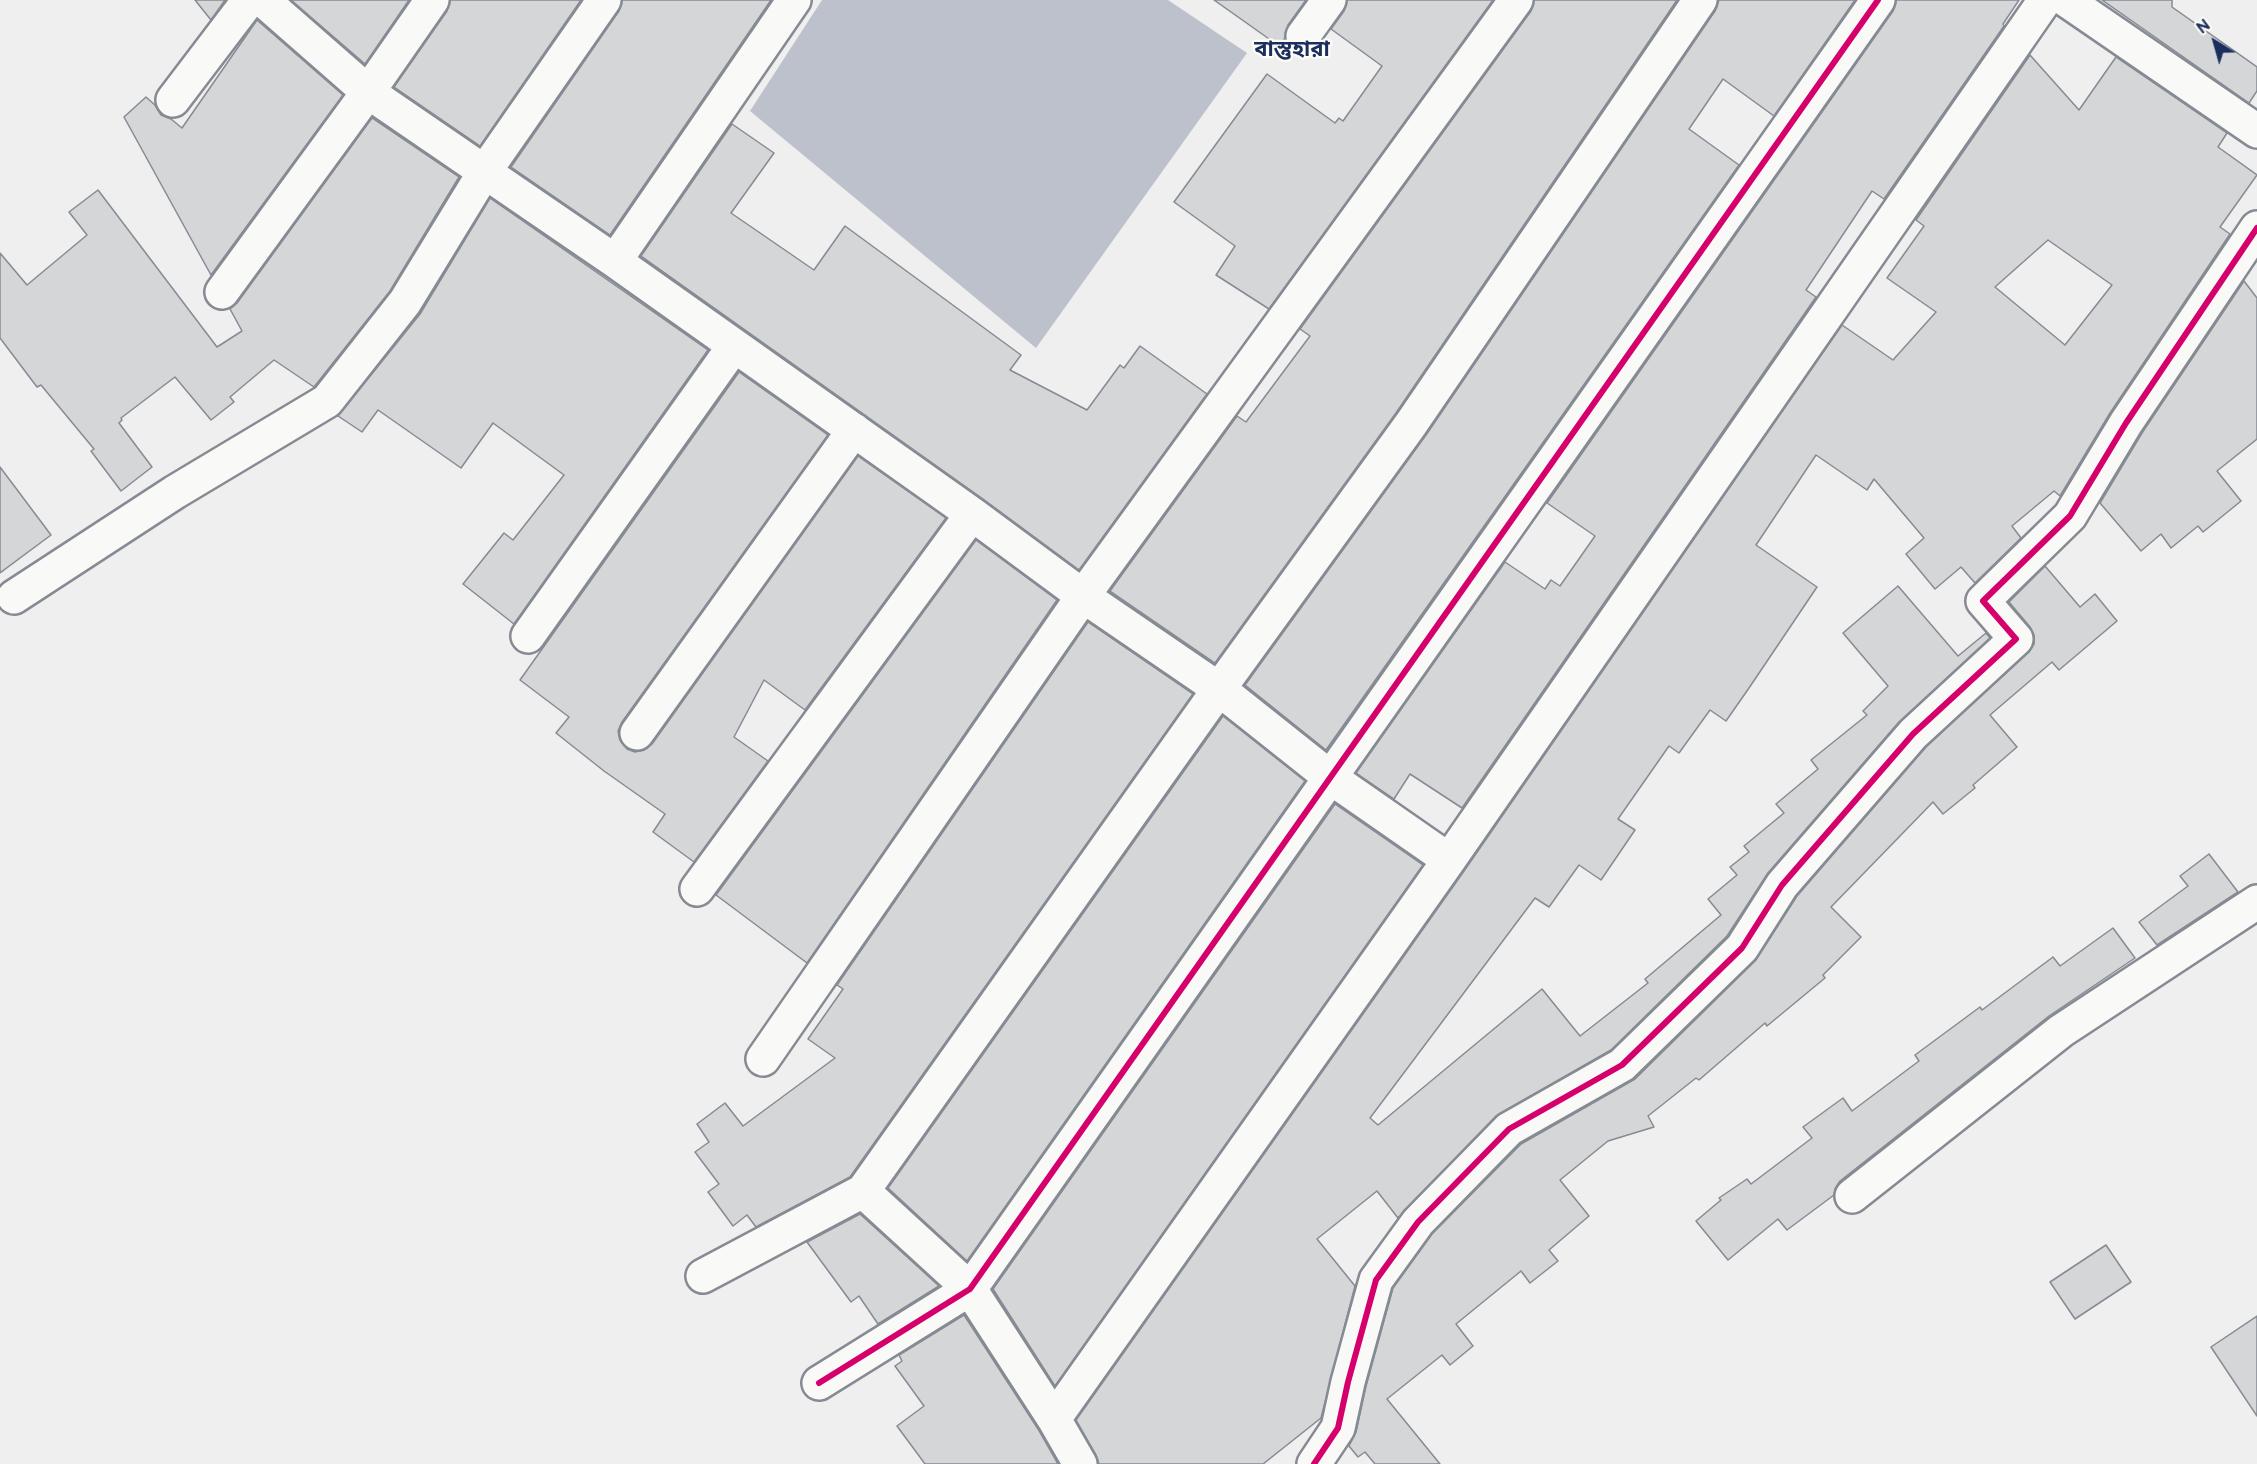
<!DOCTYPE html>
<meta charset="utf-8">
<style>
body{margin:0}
#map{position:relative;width:2257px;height:1464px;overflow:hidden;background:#efefef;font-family:"Balsamiq Sans",sans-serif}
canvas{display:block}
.north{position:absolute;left:2185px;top:12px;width:60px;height:60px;-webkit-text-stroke:4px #fdfcf7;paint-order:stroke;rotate:323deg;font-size:16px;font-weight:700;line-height:24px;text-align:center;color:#1b2f5e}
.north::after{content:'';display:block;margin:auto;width:21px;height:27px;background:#1b2f5e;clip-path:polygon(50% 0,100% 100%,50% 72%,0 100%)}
</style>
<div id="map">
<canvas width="2257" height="1464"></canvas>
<div class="north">N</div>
</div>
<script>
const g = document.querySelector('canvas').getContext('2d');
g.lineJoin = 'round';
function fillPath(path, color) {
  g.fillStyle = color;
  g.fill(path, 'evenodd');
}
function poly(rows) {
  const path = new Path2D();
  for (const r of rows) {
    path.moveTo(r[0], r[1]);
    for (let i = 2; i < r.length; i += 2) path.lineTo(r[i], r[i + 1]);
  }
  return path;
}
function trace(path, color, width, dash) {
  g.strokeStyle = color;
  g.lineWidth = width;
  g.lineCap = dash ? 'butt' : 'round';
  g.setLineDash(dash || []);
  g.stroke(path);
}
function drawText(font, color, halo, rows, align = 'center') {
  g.font = font + ' "Balsamiq Sans","Noto Sans Bengali",sans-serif';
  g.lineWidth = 4.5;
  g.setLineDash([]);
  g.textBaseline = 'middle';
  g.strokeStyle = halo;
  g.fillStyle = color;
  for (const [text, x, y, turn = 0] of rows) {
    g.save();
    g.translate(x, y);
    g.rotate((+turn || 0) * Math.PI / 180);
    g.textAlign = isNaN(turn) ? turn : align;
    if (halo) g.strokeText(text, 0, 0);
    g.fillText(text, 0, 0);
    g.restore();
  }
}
const water = poly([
 [822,0,1168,0,1247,53,1036,348,750,111]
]);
const building = poly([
 [195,0,225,0,211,20,195,0],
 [291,0,409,0,365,64,291,0],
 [450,0,581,0,480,146,394,87,447,11,450,0],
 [622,0,771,0,610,235,511,167,619,11,622,0],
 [1214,0,1306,0,1288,25,1285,38,1279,46,1214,0],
 [1347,0,1493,0,1269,309,1216,275,1235,246,1174,202,1267,74,1335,123,1339,118,1343,121,1382,66,1331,29,1344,11,1347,0],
 [1534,0,1677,0,1396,413,1215,663,1110,591,1237,416,1246,422,1310,336,1300,329,1531,11,1534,0],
 [1719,0,1855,0,1774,116,1723,79,1689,129,1739,165,1326,750,1245,685,1426,435,1715,11,1719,0],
 [1896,0,2019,0,2003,24,2004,26,1884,199,1872,191,1806,290,1816,297,1462,808,1410,774,1394,799,1356,773,1505,562,1545,589,1551,580,1560,586,1595,536,1547,503,1893,11,1896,0],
 [2102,0,2172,0,2172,7,2257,67,2257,91,2249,103,2102,0],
 [257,20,343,95,211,275,124,117,146,97,155,105,161,115,171,119,182,128,257,20],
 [2030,55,2079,110,2116,57,2227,133,2218,147,2257,175,2220,227,2230,234,2110,413,2060,496,2054,491,2012,526,2021,538,1975,583,1961,567,1935,589,1906,554,1924,538,1874,479,1867,490,1816,455,1756,545,1817,587,1749,688,1726,721,1710,710,1679,753,1669,746,1618,819,1635,830,1601,880,1579,865,1549,907,1535,898,1370,1118,1378,1125,1542,989,1580,1036,1648,983,1645,979,1721,915,1708,899,1737,875,1730,867,1749,852,1744,846,1784,813,1776,804,1818,769,1811,760,1867,715,1863,711,1888,686,1843,633,1898,586,1958,656,1986,633,1990,638,1899,722,1768,873,1727,936,1611,1050,1496,1116,1398,1218,1377,1191,1317,1239,1355,1286,1321,1418,1263,1464,1099,1464,1096,1455,1076,1420,1464,871,1842,325,1893,360,1936,312,1887,278,1924,226,1916,220,2030,55],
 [2048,240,2112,285,2065,345,1995,287,2048,240],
 [372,118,459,177,390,291,314,387,274,360,230,397,234,402,211,420,175,377,121,418,122,420,119,423,152,467,121,491,91,451,94,449,41,385,37,387,0,338,0,253,27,285,87,235,69,212,98,190,217,347,242,331,230,309,237,303,372,118],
 [732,124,774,153,731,213,814,270,845,226,1021,355,1010,370,1087,410,1120,365,1124,368,1140,346,1207,394,1079,570,983,499,641,256,732,124],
 [490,198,708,350,514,624,463,584,504,533,513,540,564,475,493,423,461,468,378,410,362,432,338,416,420,314,490,198],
 [2244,281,2257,298,2257,439,2217,471,2241,501,2203,532,2198,526,2171,548,2161,534,2141,551,2100,503,2142,433,2244,281],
 [739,372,828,435,622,722,618,731,620,740,627,749,635,752,644,750,652,744,858,456,946,518,805,710,764,680,734,737,768,761,694,862,653,832,665,814,604,771,556,733,569,717,520,680,739,372],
 [0,467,51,535,0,573,0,467],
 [976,540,1057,600,807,963,716,895,976,540],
 [2045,566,2080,607,2095,594,2117,621,2059,670,2052,662,1990,715,2017,747,1973,785,1975,788,1943,814,1933,802,1831,907,1861,937,1823,975,1825,978,1767,1026,1765,1023,1699,1080,1696,1078,1648,1116,1654,1127,1608,1141,1560,1180,1589,1216,1549,1250,1558,1261,1530,1283,1521,1271,1456,1324,1473,1346,1450,1365,1442,1355,1387,1399,1440,1464,1375,1464,1365,1452,1358,1457,1349,1446,1356,1432,1366,1386,1393,1288,1432,1234,1521,1144,1635,1079,1755,961,1797,896,1926,747,2029,652,2034,644,2034,635,2030,627,2009,602,2045,566],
 [1088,622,1193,694,850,1177,756,1227,747,1215,733,1226,708,1192,719,1184,695,1152,709,1142,697,1124,725,1103,743,1126,835,1058,808,1039,843,989,837,985,1088,622],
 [1223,716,1305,781,967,1261,888,1188,1223,716],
 [1335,804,1423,865,1055,1386,993,1289,1335,804],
 [2209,854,2238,892,2157,945,2139,922,2188,886,2180,876,2209,854],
 [2113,928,2135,958,2049,1016,1840,1181,1835,1189,1834,1195,1787,1230,1778,1219,1728,1260,1696,1221,1721,1200,1719,1198,1747,1179,1751,1184,1812,1138,1803,1127,1843,1098,1852,1111,1919,1061,1915,1055,1980,1007,1982,1010,2053,957,2060,966,2113,928],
 [860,1214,939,1286,878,1324,859,1296,851,1302,807,1242,860,1214],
 [2106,1245,2131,1282,2075,1319,2050,1282,2106,1245],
 [964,1315,1038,1429,1058,1464,925,1464,897,1426,924,1406,895,1366,902,1361,899,1355,964,1315],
 [2257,1316,2257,1416,2211,1347,2257,1316]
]);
const street = poly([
 [263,0,368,92,615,261,972,514,1083,596,1219,689,1331,778,1449,860],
 [2066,0,2257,131],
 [1303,36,1329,0],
 [173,100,249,0],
 [615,261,794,0],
 [222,292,368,92,432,0],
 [14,597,175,492,327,401,405,302,485,171,604,0],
 [528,636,734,346],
 [637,733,854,430],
 [697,889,972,514],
 [763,1059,1083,596,1516,0],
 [863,1191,970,1289,1054,1419,1080,1464],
 [1852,1196,2061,1031,2257,902],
 [703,1276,863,1191,1219,689,1411,424,1700,0],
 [819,1383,970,1289,1878,0],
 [1054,1419,1449,860,2045,0],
 [1314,1464,1338,1428,1348,1382,1376,1280,1418,1222,1509,1129,1622,1065,1742,948,1782,885,1913,734,2016,639,1983,601,2070,516,2126,423,2257,228]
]);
const cycleway = poly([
 [819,1383,970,1289,1878,0],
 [1314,1464,1338,1428,1348,1382,1376,1280,1418,1222,1509,1129,1622,1065,1742,948,1782,885,1913,734,2016,639,1983,601,2070,516,2126,423,2257,228]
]);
const districtNames = [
 ["বাস্তুহারা",1292,50]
];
fillPath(water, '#bdc1cc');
fillPath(building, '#d5d6d8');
trace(building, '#868a93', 1.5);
trace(street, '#868a93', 38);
trace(street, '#f9f9f8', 33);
trace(cycleway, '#d6006c', 6);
drawText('bold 22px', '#1b2f5e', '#fdfcf7', districtNames);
</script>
